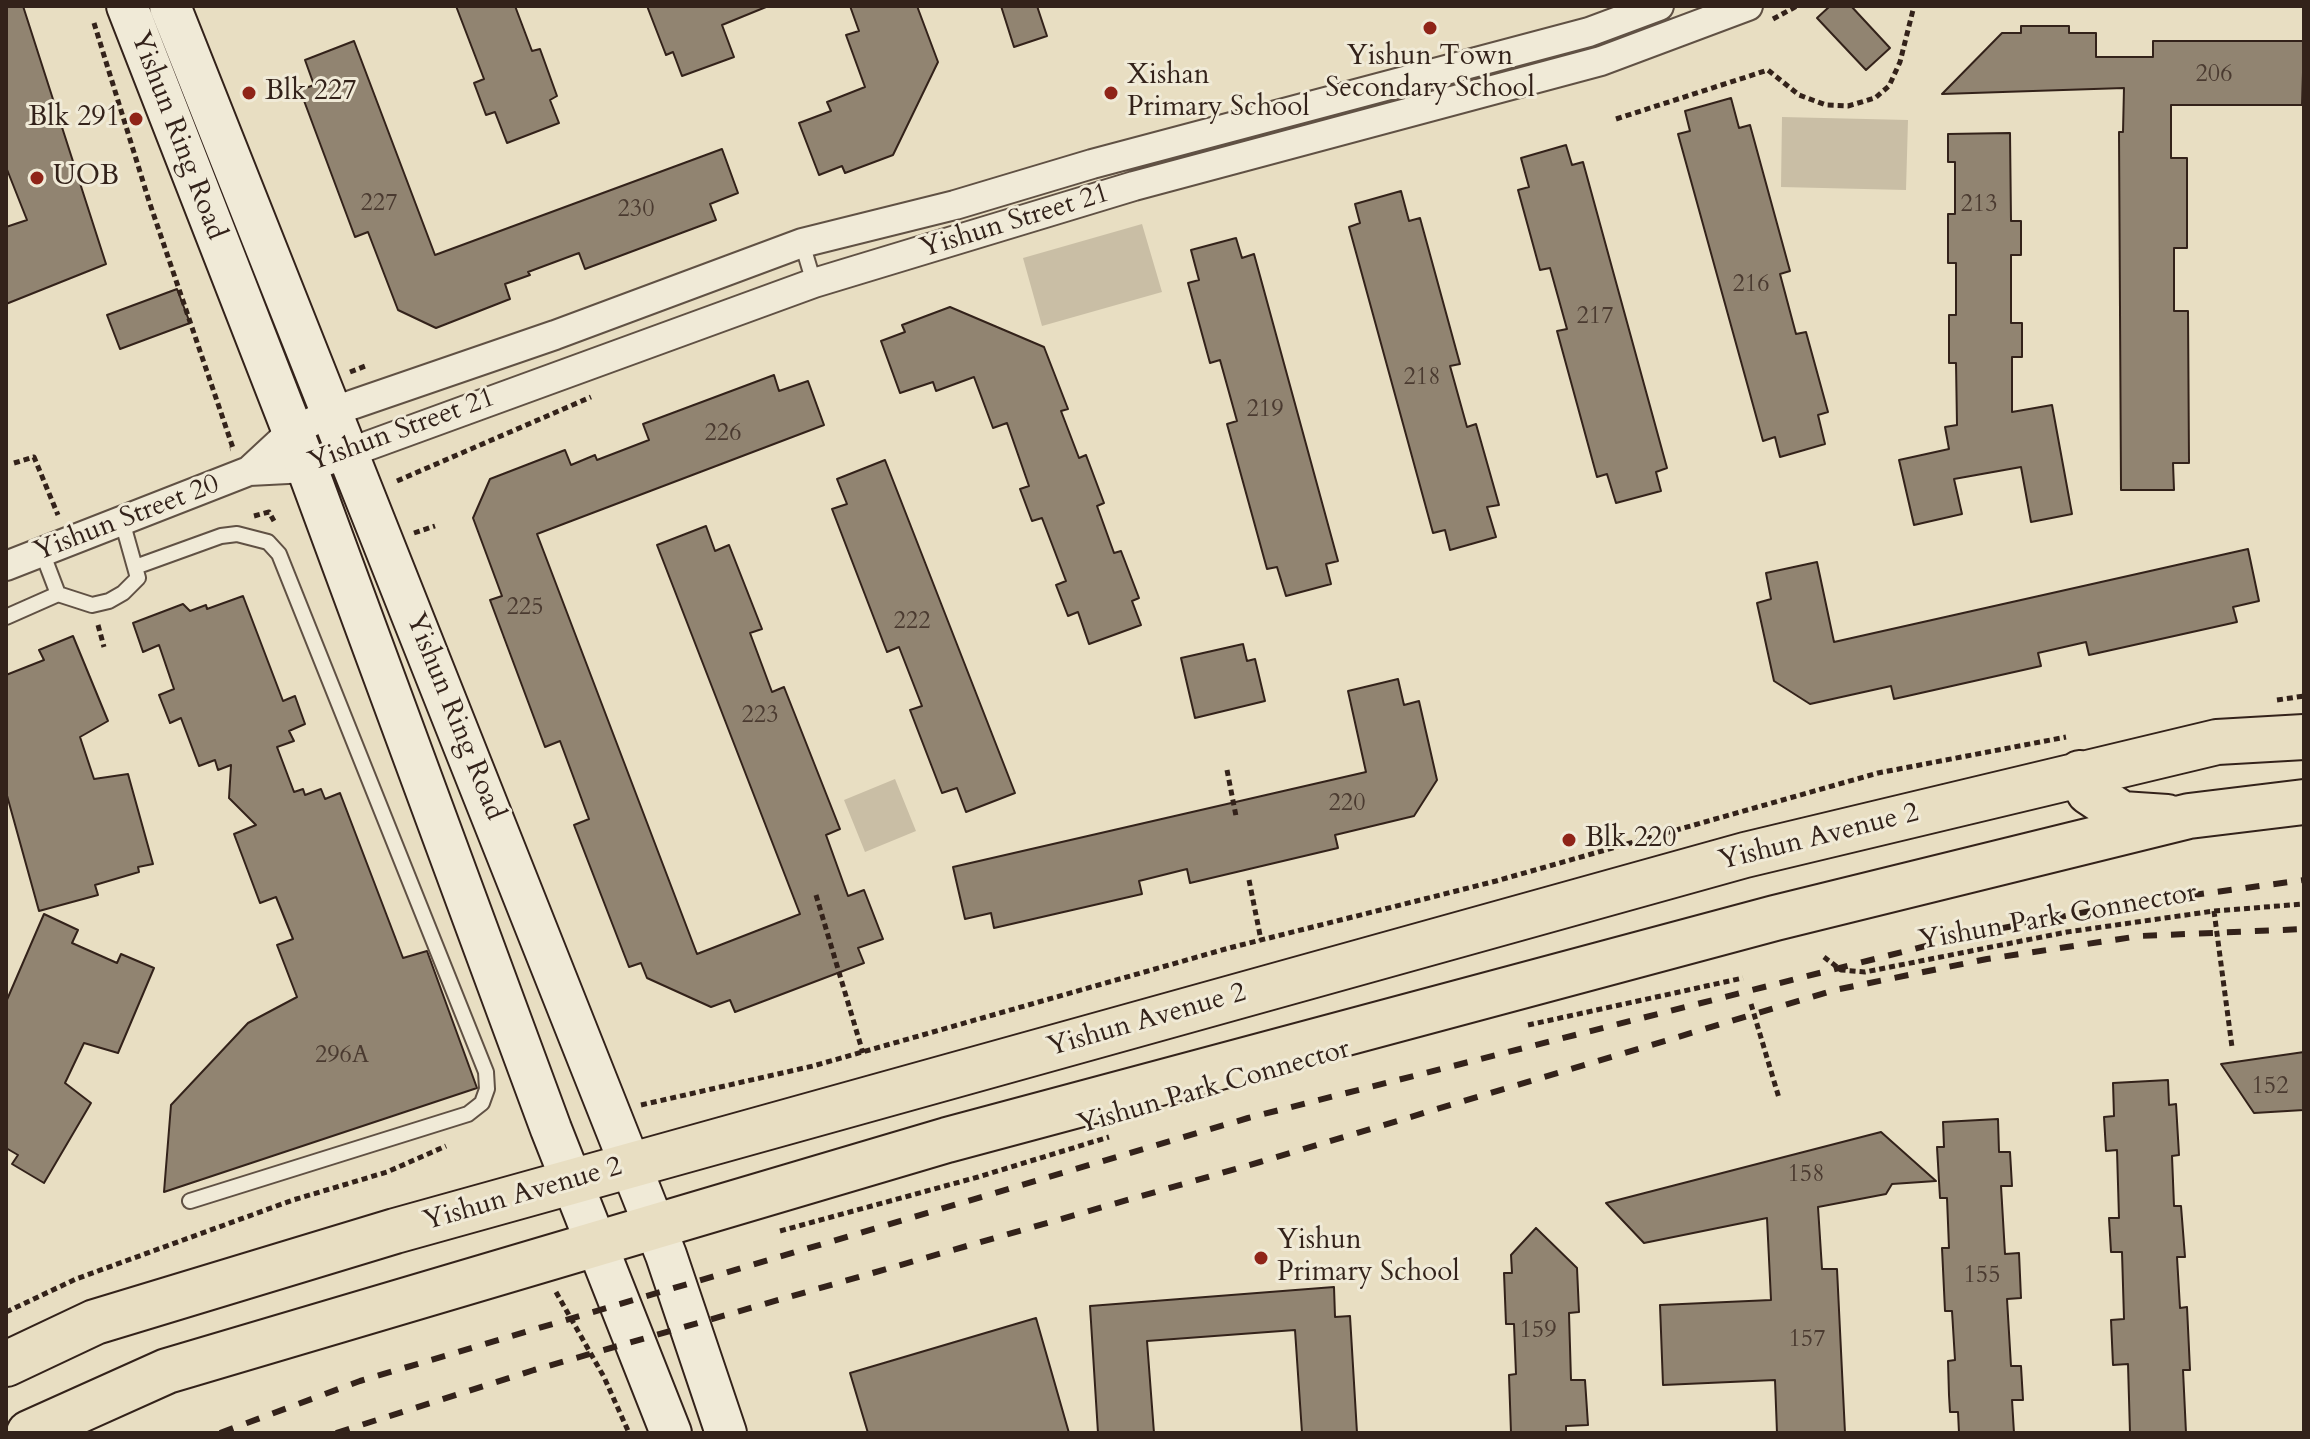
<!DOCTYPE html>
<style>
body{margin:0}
#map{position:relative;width:2310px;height:1439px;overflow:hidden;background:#e8dec2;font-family:Cardo,serif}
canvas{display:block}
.frame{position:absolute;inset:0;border:8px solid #33221a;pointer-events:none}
</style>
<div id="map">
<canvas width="2310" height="1439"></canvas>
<div class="frame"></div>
</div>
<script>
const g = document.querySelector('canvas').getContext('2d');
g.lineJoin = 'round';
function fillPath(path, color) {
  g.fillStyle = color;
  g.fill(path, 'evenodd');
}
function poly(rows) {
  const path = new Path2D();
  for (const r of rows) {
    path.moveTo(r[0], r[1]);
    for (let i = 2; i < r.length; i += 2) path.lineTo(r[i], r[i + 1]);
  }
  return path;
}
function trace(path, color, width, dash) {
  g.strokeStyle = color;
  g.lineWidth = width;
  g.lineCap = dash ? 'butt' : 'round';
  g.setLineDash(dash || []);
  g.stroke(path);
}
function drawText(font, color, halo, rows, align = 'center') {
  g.font = font + ' Cardo,serif';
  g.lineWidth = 6;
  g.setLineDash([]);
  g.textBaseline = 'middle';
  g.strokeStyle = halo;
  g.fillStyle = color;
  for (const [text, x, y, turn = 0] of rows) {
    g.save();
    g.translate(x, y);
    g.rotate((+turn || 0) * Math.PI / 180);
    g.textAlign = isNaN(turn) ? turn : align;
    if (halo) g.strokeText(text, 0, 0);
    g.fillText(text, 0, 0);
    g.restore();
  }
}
const green = poly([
 [1782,117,1908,120,1906,190,1781,187],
 [1142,224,1162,292,1042,326,1023,258],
 [895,779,916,831,865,852,844,800]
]);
const building = poly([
 [6,6,23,6,106,264,6,304,6,227,27,220,6,167,6,6],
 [456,6,515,6,532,51,540,49,557,96,550,100,559,123,507,143,495,112,486,115,474,83,484,79,456,6],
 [647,6,766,6,766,7,722,25,734,57,682,76,673,52,666,55,647,6],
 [850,6,917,6,938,62,893,155,845,173,842,166,819,175,799,123,831,111,827,102,865,87,846,35,859,31,850,6],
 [1001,6,1037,6,1047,36,1014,47,1001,6],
 [1830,6,1851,6,1890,48,1866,70,1817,18,1830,6],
 [2021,26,2069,26,2069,33,2096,33,2096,57,2153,57,2153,41,2304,41,2302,105,2171,105,2171,158,2187,158,2187,248,2174,248,2174,311,2188,311,2189,463,2173,463,2174,490,2121,490,2119,132,2123,132,2124,88,1942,94,2002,33,2021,33,2021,26],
 [354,41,435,255,722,149,738,193,710,204,716,220,585,269,579,253,528,272,530,275,505,284,510,299,436,328,398,310,368,232,355,237,300,90,314,85,305,60,354,41],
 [1731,98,1739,128,1750,125,1790,271,1780,274,1796,334,1806,332,1828,412,1818,415,1825,444,1780,457,1775,437,1763,441,1678,134,1690,131,1685,111,1731,98],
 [2010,133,2011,221,2021,221,2021,255,2011,255,2011,323,2022,323,2022,357,2012,357,2012,412,2052,405,2072,514,2031,522,2021,467,1954,479,1962,514,1914,525,1899,460,1949,449,1945,427,1957,425,1956,363,1949,363,1949,315,1956,315,1956,263,1948,263,1948,214,1955,214,1955,162,1948,162,1948,134,2010,133],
 [1566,145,1572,165,1583,162,1667,468,1656,472,1661,491,1616,503,1607,474,1597,477,1557,331,1567,329,1550,268,1540,270,1518,190,1529,187,1521,158,1566,145],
 [1401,191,1409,221,1420,218,1460,364,1450,366,1467,427,1476,424,1499,505,1487,507,1496,537,1450,550,1445,530,1433,533,1349,227,1360,223,1355,204,1401,191],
 [1236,238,1242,258,1254,254,1338,561,1326,564,1331,584,1286,596,1277,567,1267,569,1227,424,1237,421,1220,360,1210,363,1188,283,1199,280,1191,250,1236,238],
 [177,289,190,323,120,349,107,315,177,289],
 [950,307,1044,347,1068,409,1061,411,1079,458,1086,455,1104,503,1097,506,1114,553,1121,551,1139,598,1132,601,1141,625,1089,644,1078,612,1068,616,1056,585,1066,581,1042,518,1032,521,1020,489,1029,486,1007,423,993,428,974,377,936,391,933,382,900,393,881,341,905,332,902,325,950,307],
 [774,375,779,391,808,381,824,425,537,534,697,954,800,914,657,545,706,526,715,551,729,545,762,629,750,633,772,692,784,687,840,829,826,835,848,896,864,890,883,939,858,948,864,963,735,1012,730,1000,711,1007,647,978,641,963,629,967,574,825,589,819,560,741,545,747,490,600,502,596,473,518,490,479,565,450,571,465,595,455,597,460,649,440,643,424,774,375],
 [885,460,1015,793,966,812,957,788,942,793,910,710,922,706,899,647,887,652,832,509,847,504,837,479,885,460],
 [2248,549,2259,601,2233,607,2237,622,2089,655,2086,642,2038,653,2041,666,1894,699,1891,686,1810,704,1774,681,1757,603,1771,599,1766,573,1817,562,1834,642,2248,549],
 [243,596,283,701,295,696,305,724,289,731,294,741,277,747,294,792,303,789,305,795,321,789,325,799,340,793,403,958,427,951,477,1088,164,1192,171,1105,248,1023,297,997,277,945,293,939,276,897,260,903,234,834,256,825,229,798,231,765,218,770,215,760,199,766,181,718,170,723,159,695,174,689,159,645,143,652,133,623,183,604,190,611,206,605,207,609,243,596],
 [73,636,108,721,80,737,94,779,128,774,153,864,138,867,139,872,95,885,98,895,39,911,6,792,6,675,44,660,39,650,73,636],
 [1243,644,1247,661,1255,659,1265,701,1195,718,1181,658,1243,644],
 [1398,679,1404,705,1419,701,1437,780,1414,816,1335,835,1338,848,1190,883,1187,869,1139,881,1142,894,994,928,991,913,965,919,953,867,1366,772,1348,691,1398,679],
 [44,914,78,930,72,943,117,963,121,954,154,968,118,1053,84,1043,65,1083,91,1103,44,1183,12,1164,18,1155,6,1148,6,1002,44,914],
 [2304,1052,2304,1110,2254,1113,2221,1064,2304,1052],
 [2168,1080,2169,1105,2176,1104,2179,1155,2172,1156,2174,1206,2181,1206,2185,1257,2177,1257,2180,1308,2187,1307,2190,1370,2183,1370,2186,1433,2130,1433,2128,1364,2113,1365,2111,1320,2124,1319,2122,1252,2111,1252,2109,1218,2119,1218,2117,1150,2106,1151,2104,1117,2114,1116,2113,1083,2168,1080],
 [1998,1119,1999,1152,2010,1152,2012,1186,2001,1186,2005,1254,2019,1253,2021,1298,2007,1299,2011,1366,2021,1366,2023,1400,2012,1400,2014,1433,1959,1433,1958,1412,1950,1412,1949,1395,1948,1361,1955,1360,1952,1311,1945,1311,1942,1248,1949,1248,1947,1198,1940,1198,1937,1147,1944,1147,1943,1122,1998,1119],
 [1881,1132,1936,1181,1892,1184,1886,1194,1818,1207,1822,1269,1837,1269,1845,1433,1777,1433,1775,1380,1663,1385,1660,1305,1771,1300,1767,1218,1644,1243,1606,1203,1881,1132],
 [1536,1228,1577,1268,1579,1312,1569,1313,1571,1380,1585,1380,1588,1425,1566,1426,1566,1433,1511,1433,1509,1375,1516,1374,1514,1324,1506,1324,1504,1273,1512,1273,1511,1255,1536,1228],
 [1334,1287,1335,1317,1350,1316,1357,1433,1302,1433,1295,1330,1147,1341,1154,1433,1098,1433,1090,1306,1334,1287],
 [1036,1318,1069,1433,868,1433,850,1373,1036,1318]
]);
const path = poly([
 [1773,19,1797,6],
 [94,23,149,201,233,448,230,449],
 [1616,119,1768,70,1799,95,1826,105,1848,106,1875,98,1889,86,1900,62,1914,6],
 [350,372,368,365],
 [14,463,34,457,58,515],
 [397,481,591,397],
 [254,516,269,512,274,521],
 [414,533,435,526],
 [98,625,104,647],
 [2277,700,2304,696],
 [1227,770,1236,816],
 [1249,880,1261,940],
 [816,895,863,1053],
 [2214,911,2232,1047],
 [1824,957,1841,970,1865,972,2067,932,2214,911,2304,904],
 [1751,1004,1779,1098],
 [1528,1025,1743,978],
 [641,1105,813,1066,1229,948,1496,881,1878,773,2066,737],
 [780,1231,978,1177,1109,1137],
 [556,1292,604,1377,629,1433],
 [6,1312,76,1279,293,1200,387,1172,446,1146]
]);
const service = poly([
 [802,243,814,283],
 [42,552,58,594,92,605,109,601,123,593,138,578,122,521],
 [138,566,221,536,237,534,268,542,279,554,486,1072,487,1089,482,1103,468,1114,190,1201],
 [6,617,58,594]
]);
const minor = poly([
 [249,471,291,432,334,411,555,335,802,243,955,205,1092,164,1589,32,1659,6],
 [6,566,249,471,307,468,814,283,1134,186,1601,61,1748,6]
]);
const secondary = poly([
 [127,6,307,468,551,1129,671,1433],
 [170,6,666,1255,726,1433]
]);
const primary = poly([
 [2080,773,2089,792,2122,814,2167,817],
 [6,1364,95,1322,395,1231,1745,855,2217,742,2304,737],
 [29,1433,167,1371,947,1140,1775,918,2189,816,2304,802]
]);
const rail = poly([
 [220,1433,360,1381,1248,1118,1977,933,2127,904,2304,880],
 [336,1433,534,1370,1260,1162,1835,990,1987,959,2140,936,2304,929]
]);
const markers = [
 [1430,28,8,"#8f2418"],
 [249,93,8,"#8f2418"],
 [1111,93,8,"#8f2418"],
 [136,119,8,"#8f2418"],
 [37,178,8,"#8f2418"],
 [1569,840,8,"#8f2418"],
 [1261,1258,8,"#8f2418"]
];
const numberNames = [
 ["206",2214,75],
 ["227",379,204],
 ["213",1979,205],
 ["230",636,210],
 ["216",1751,285],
 ["217",1595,317],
 ["218",1422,378],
 ["219",1265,410],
 ["226",723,434],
 ["225",525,608],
 ["222",912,622],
 ["223",760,716],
 ["220",1347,804],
 ["296A",342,1056],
 ["152",2270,1087],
 ["158",1806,1175],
 ["155",1982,1276],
 ["159",1538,1331],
 ["157",1807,1340]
];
const poiNames = [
 ["Yishun Town",1430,58,"center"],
 ["Secondary School",1430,90,"center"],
 ["Xishan",1127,77],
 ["Primary School",1127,109],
 ["Blk 227",265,93],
 ["Blk 291",120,119,"right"],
 ["UOB",53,178],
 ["Blk 220",1585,840],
 ["Yishun",1277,1242],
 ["Primary School",1277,1274]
];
const streetNames = [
 ["Yishun Ring Road",177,136,69],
 ["Yishun Street 21",1015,222,-17],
 ["Yishun Street 21",402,431,-20],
 ["Yishun Street 20",127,519,-21],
 ["Yishun Ring Road",454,717,68],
 ["Yishun Avenue 2",1819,838,-14],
 ["Yishun Park Connector",2058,918,-10],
 ["Yishun Avenue 2",1147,1021,-16],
 ["Yishun Park Connector",1214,1088,-16],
 ["Yishun Avenue 2",523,1195,-16]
];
fillPath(green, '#c9bea5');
fillPath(building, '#918471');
trace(building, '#33221a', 2);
trace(service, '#605144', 18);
trace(minor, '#605144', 32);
trace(secondary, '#33221a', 44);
trace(primary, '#33221a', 48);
trace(path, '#33221a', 5, [6, 4]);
trace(service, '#f0ead7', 14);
trace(minor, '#f0ead7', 28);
trace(secondary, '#f0ead7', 40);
trace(primary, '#e8dec2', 44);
trace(rail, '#33221a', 6, [14, 14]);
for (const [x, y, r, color] of markers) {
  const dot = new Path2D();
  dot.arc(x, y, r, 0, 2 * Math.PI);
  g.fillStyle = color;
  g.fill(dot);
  trace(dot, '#f0ead7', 3);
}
drawText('24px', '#4a3a30', null, numberNames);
drawText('28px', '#33221a', '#f0ead7', poiNames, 'left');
drawText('28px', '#33221a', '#f0ead7', streetNames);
</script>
